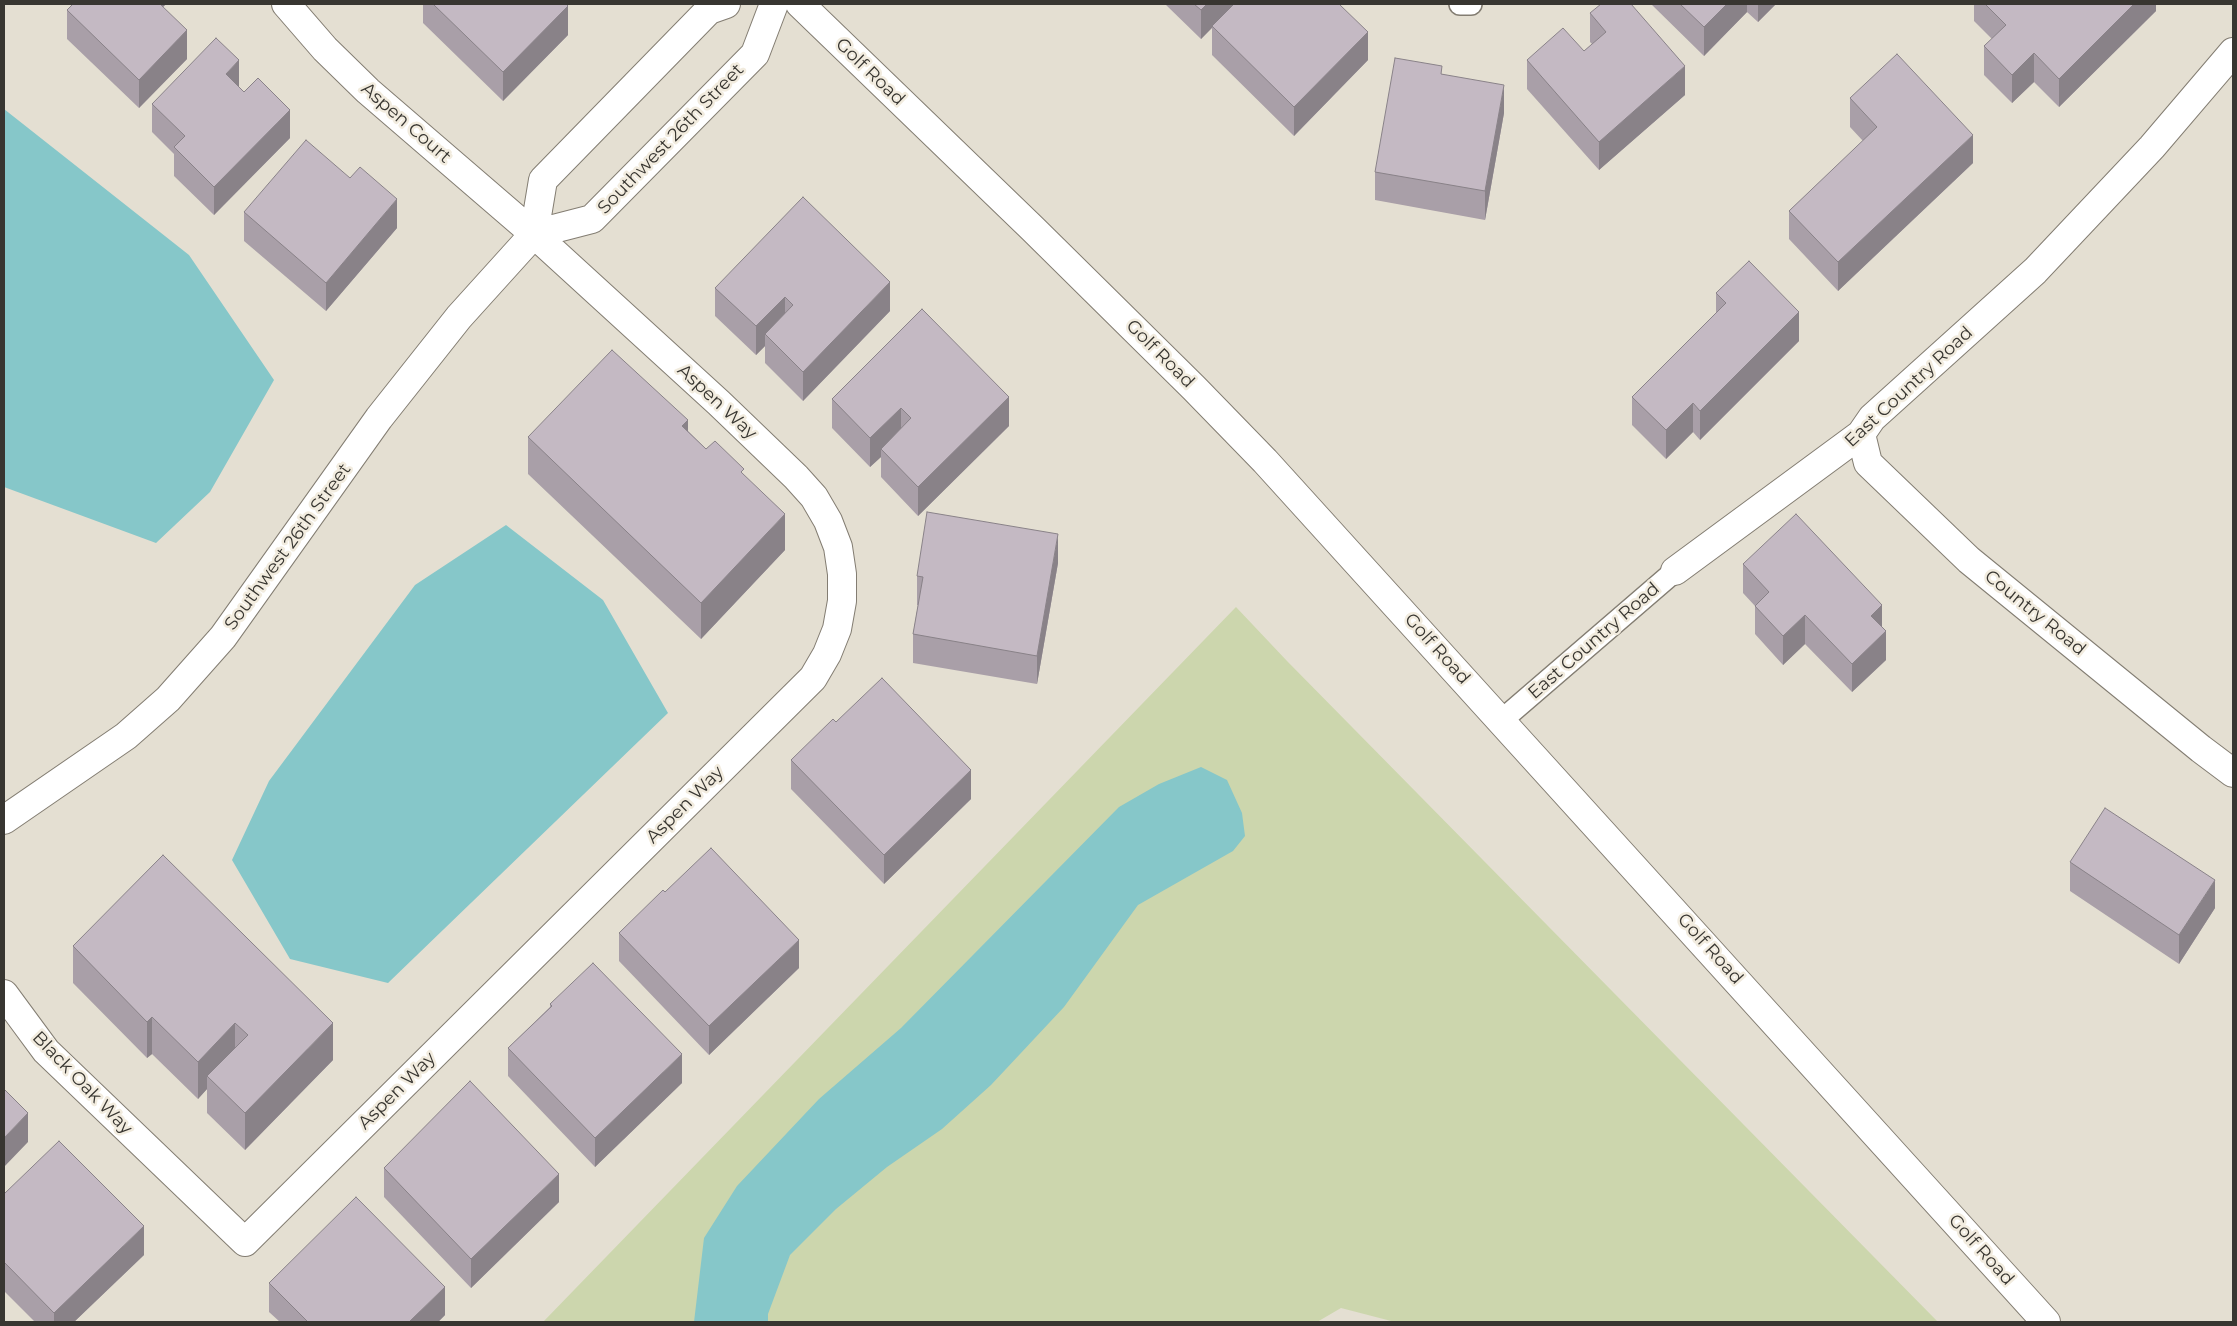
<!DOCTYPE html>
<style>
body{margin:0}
#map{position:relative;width:2237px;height:1326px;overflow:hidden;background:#e4dfd2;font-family:Montserrat,sans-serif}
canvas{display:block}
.frame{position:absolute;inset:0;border:5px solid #383631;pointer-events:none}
</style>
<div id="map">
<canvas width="2237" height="1326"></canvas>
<div class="frame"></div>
</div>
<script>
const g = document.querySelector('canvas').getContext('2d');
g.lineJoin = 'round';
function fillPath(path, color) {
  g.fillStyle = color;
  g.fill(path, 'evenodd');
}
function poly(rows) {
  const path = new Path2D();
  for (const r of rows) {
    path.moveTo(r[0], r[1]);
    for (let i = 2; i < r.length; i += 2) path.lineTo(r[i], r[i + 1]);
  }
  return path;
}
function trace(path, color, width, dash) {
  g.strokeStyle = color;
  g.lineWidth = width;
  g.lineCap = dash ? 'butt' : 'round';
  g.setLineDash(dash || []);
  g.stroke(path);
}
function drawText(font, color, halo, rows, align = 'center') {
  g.font = font + ' Montserrat,sans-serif';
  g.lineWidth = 5;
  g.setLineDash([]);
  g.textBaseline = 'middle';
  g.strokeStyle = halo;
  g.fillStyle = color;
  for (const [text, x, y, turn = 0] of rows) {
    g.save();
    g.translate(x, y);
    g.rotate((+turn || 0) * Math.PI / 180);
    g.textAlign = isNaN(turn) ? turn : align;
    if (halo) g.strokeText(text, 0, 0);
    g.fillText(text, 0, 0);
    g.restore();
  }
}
const green = poly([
 [1236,607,1287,661,1938,1322,1395,1322,1341,1308,1317,1322,543,1322]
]);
const water = poly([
 [4,109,189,255,274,380,210,492,156,543,4,487],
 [506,525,603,600,668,713,388,983,290,959,232,860,269,781,415,585],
 [1201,767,1227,780,1242,813,1245,836,1233,851,1138,905,1064,1007,991,1085,942,1129,887,1167,836,1209,790,1255,768,1314,768,1322,694,1322,704,1238,737,1186,819,1099,901,1028,1119,807,1159,784]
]);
const lane = poly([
 [1460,4,1471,4],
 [1502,720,1675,571]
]);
const street = poly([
 [534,234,592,219,755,54,774,4],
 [1861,434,1868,463,1969,560,2201,749,2233,773],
 [1675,571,1861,434,1872,418,2035,271,2152,147,2233,52],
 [4,820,126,736,168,699,223,637,379,418,459,317,534,234,543,180,709,10,726,4],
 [4,994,46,1051,245,1242,813,678,827,654,837,629,842,601,842,574,838,547,828,521,814,497,796,477,719,403,534,234,368,91,325,49,286,4]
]);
const secondary = poly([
 [800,4,1033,229,1194,388,1265,461,2046,1322]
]);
const wall = poly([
 [166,4,163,7,187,59,139,108,67,39,67,10],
 [423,4,566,4,568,35,503,101,423,23],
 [1165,4,1339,4,1368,60,1294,136,1212,55,1212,28,1201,39],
 [1651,4,1776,4,1758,22,1747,12,1704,56],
 [1974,4,2156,4,2156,11,2059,107,2034,82,2012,103,1984,75,1984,46,1992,39,1974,21],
 [1590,13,1685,95,1599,170,1527,89,1527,60,1584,51,1592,44,1590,42],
 [1442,74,1504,113,1485,220,1375,200,1375,172],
 [239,88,290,138,214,215,174,176,174,154,152,132,152,104],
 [1850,98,1973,163,1838,291,1789,239,1789,211,1863,141,1850,127],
 [350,178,397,228,326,311,244,241,244,212],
 [715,288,890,311,803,401,765,363,765,346,756,355,715,316],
 [1716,293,1799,341,1700,440,1693,432,1666,459,1632,425,1632,397,1716,314],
 [922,309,1009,426,918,516,881,477,881,457,870,467,832,428,832,399],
 [688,431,706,449,785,550,701,639,528,474,528,437],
 [1058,563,1037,684,913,663,913,634,918,605,917,605,917,576],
 [1743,564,1882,627,1886,660,1852,692,1805,644,1783,665,1755,634,1755,606,1743,593],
 [836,722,971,799,884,884,791,789,791,760],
 [2070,862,2215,908,2179,964,2070,891],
 [619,933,799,968,709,1055,619,961],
 [73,946,333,1060,245,1150,207,1113,207,1089,198,1099,152,1054,147,1058,73,983],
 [550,1004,682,1083,595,1167,508,1076,508,1048,550,1007],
 [384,1168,559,1202,471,1288,384,1197],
 [4,1194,144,1255,74,1322,35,1322,4,1291],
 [269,1283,445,1315,438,1322,280,1322,269,1312]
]);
const shadedWall = poly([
 [148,4,166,4,148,22],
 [1207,4,1235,4,1201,39,1201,10],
 [1727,4,1747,4,1747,12,1704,56,1704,27],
 [1758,4,1776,4,1758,22],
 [2134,4,2156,4,2156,11,2059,107,2059,79],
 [568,6,568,35,503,101,503,72],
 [187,30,187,59,139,108,139,80],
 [1368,32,1368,60,1294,136,1294,107],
 [2034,53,2034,82,2012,103,2012,75],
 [239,60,239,89,226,74],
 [1685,66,1685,95,1599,170,1599,142],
 [1504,85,1504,113,1485,220,1485,191],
 [290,110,290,138,214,215,214,187],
 [1973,135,1973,163,1838,291,1838,262],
 [397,199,397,228,326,311,326,283],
 [890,282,890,311,803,401,803,372],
 [785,297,785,325,765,334,765,346,756,355,756,326],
 [1799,312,1799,341,1700,440,1700,411],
 [1009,397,1009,426,918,516,918,487],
 [1693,403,1693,432,1666,459,1666,430],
 [901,408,901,437,881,449,881,457,870,467,870,438],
 [688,420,688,457,682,426],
 [785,514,785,550,701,639,701,603],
 [1058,534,1058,563,1037,684,1037,656],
 [1882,605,1882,634,1871,616],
 [1805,615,1805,644,1783,665,1783,636],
 [1886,631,1886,660,1852,692,1852,664],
 [971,770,971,799,884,884,884,855],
 [2215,880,2215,908,2179,964,2179,935],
 [799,940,799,968,709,1055,709,1026],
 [152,1017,152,1054,147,1058,147,1022],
 [235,1023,235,1060,207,1076,207,1089,198,1099,198,1062],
 [333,1023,333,1060,245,1150,245,1113],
 [682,1054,682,1083,595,1167,595,1138],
 [28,1113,28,1142,4,1167,4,1138],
 [559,1174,559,1202,471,1288,471,1259],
 [144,1226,144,1255,74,1322,54,1322,54,1313],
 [445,1287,445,1315,438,1322,409,1322]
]);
const building = poly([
 [73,4,160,4,187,30,139,80,67,10,73,4],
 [433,4,566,4,568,6,503,72,433,4],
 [1194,4,1207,4,1201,10,1194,4],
 [1234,4,1339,4,1368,32,1294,107,1212,26,1234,4],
 [1601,4,1631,4,1685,66,1599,142,1527,60,1563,28,1584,51,1606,32,1590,13,1601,4],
 [1680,4,1727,4,1704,27,1680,4],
 [1985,4,2134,4,2059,79,2034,53,2012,75,1984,46,2006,25,1985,4],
 [216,38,239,60,226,74,244,92,258,78,290,110,214,187,174,147,185,136,152,104,216,38],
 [1897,54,1973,135,1838,262,1789,211,1877,127,1850,98,1897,54],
 [1395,58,1442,66,1441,74,1504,85,1485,191,1375,172,1395,58],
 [306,140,350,178,360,167,397,199,326,283,244,212,306,140],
 [803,197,890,282,803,372,765,334,793,305,785,297,756,326,715,288,803,197],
 [1749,261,1799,312,1700,411,1693,403,1666,430,1632,397,1726,303,1716,293,1749,261],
 [922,309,1009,397,918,487,881,449,911,418,901,408,870,438,832,399,922,309],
 [612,350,688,420,682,426,706,449,715,441,744,469,741,472,785,514,701,603,528,437,612,350],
 [927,512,1058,534,1037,656,913,634,923,577,917,576,927,512],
 [1796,514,1882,605,1871,616,1886,631,1852,664,1805,615,1783,636,1755,606,1769,592,1743,564,1796,514],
 [882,678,971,770,884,855,791,760,833,719,836,722,882,678],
 [2105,808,2215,880,2179,935,2070,862,2105,808],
 [711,848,799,940,709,1026,619,933,663,890,665,892,711,848],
 [163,855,333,1023,245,1113,207,1076,248,1035,235,1023,198,1062,152,1017,147,1022,73,946,163,855],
 [593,963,682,1054,595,1138,508,1048,552,1006,550,1004,593,963],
 [470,1081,559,1174,471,1259,384,1168,470,1081],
 [4,1089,28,1113,4,1138,4,1089],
 [59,1141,144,1226,54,1313,4,1262,4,1194,59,1141],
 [356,1197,445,1287,409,1322,308,1322,269,1283,356,1197]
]);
const streetNames = [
 ["Golf Road",870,72,44],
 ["Aspen Court",406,123,41],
 ["Southwest 26th Street",671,139,-46],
 ["Golf Road",1160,354,45],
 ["East Country Road",1909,387,-43],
 ["Aspen Way",717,402,43],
 ["Southwest 26th Street",288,547,-54],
 ["Country Road",2035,613,39],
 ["East Country Road",1594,641,-41],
 ["Golf Road",1437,649,48],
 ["Aspen Way",685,805,-45],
 ["Golf Road",1710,949,48],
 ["Black Oak Way",82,1083,46],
 ["Aspen Way",397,1091,-45],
 ["Golf Road",1981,1250,48]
];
fillPath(green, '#ccd6ad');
fillPath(water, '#86c7c9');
trace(lane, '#837d72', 24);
trace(street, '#837d72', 30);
trace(secondary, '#837d72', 30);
trace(lane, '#fff', 21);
trace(street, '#fff', 28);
trace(secondary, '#fff', 28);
fillPath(wall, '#a99fa8');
fillPath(shadedWall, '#898288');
fillPath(building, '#c4b9c3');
trace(building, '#898288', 1);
drawText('18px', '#383631', '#f2ecdf', streetNames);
</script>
